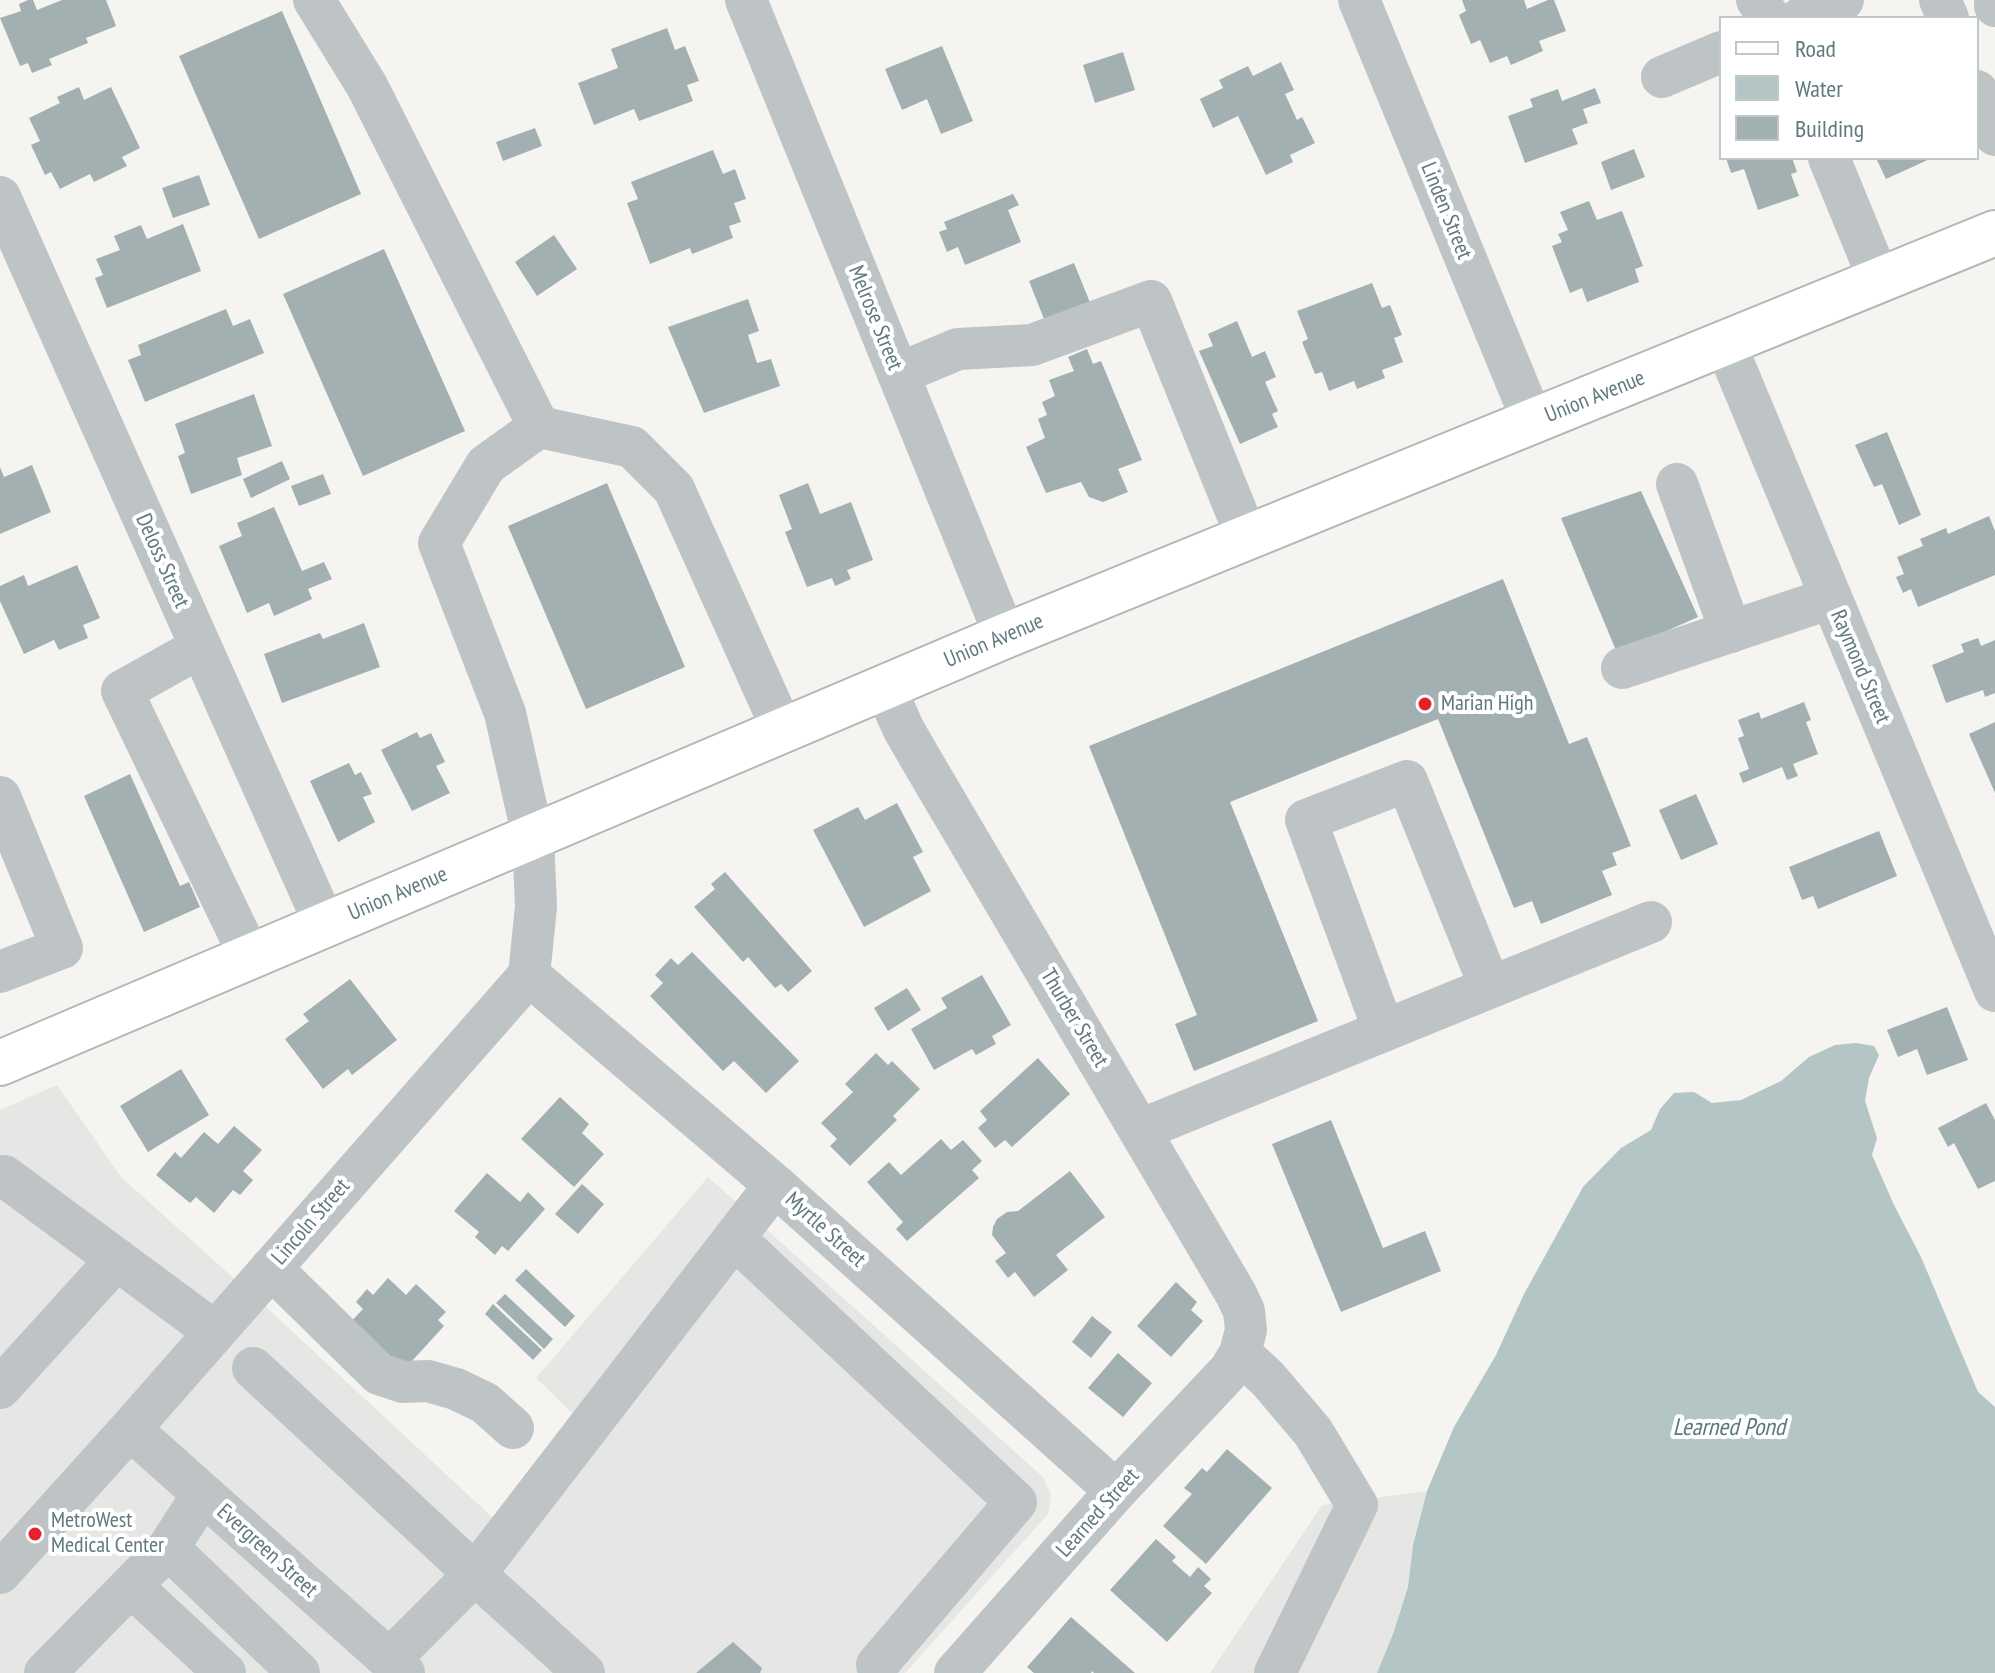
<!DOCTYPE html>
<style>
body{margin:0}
#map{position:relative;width:1995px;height:1673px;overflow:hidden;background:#f5f4f1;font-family:"PT Sans Narrow",sans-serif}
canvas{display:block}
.legend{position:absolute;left:1719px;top:16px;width:260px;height:144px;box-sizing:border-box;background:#fff;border:2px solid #bfc9cb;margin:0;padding:10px 14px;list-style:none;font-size:24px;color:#60797d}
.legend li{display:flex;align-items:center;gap:16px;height:40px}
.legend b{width:40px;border:2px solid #bfc9cb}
</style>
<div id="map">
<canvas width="1995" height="1673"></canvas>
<ul class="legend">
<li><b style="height:10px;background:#fff"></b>Road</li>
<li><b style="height:22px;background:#b3c5c5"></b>Water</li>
<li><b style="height:22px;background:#a3b0b1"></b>Building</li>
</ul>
</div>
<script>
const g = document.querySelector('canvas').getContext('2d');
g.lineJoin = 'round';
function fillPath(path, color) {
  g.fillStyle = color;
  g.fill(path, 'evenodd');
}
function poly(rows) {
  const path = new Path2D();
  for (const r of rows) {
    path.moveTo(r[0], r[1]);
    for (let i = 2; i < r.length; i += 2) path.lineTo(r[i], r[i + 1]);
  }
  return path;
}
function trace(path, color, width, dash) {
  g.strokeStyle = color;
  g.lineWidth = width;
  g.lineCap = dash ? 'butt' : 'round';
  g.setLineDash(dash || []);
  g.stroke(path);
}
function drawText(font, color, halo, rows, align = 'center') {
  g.font = font + ' "PT Sans Narrow",sans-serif';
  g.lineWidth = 8;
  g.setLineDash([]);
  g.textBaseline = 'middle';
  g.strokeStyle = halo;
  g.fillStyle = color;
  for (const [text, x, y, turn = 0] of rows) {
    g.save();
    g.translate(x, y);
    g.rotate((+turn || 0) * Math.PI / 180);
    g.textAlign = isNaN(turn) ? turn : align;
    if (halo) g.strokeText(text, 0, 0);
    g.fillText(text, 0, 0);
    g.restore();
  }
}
const built = poly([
 [57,1085,121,1177,278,1318,493,1518,577,1418,536,1378,708,1177,1043,1477,1051,1495,1048,1514,905,1673,0,1673,0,1110],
 [1427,1491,1413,1545,1408,1587,1393,1634,1377,1673,1210,1673,1322,1505]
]);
const water = poly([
 [1856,1043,1874,1046,1879,1055,1869,1078,1865,1101,1877,1138,1872,1155,1894,1205,1921,1257,1978,1392,1995,1407,1995,1673,1377,1673,1393,1634,1408,1587,1413,1545,1427,1491,1454,1427,1496,1355,1524,1294,1583,1187,1621,1148,1651,1130,1660,1109,1674,1093,1694,1092,1712,1103,1741,1100,1781,1081,1809,1057,1835,1045]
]);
const building = poly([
 [28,0,33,0,37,10,62,0,106,0,116,26,86,38,88,43,49,59,52,65,32,73,28,63,20,66,0,18,21,11,19,4],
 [1462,0,1524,0,1527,9,1548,0,1554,0,1566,31,1539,41,1543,51,1511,65,1507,56,1490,63,1480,40,1471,44,1459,15,1466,11],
 [282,11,361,194,259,239,179,56],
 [667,28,675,50,685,46,699,81,687,85,693,101,639,121,634,109,594,125,578,83,618,68,611,49],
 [942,46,973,121,941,134,927,99,902,110,885,69],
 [1123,52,1135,90,1095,103,1083,65],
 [1281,62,1294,90,1285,94,1297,120,1302,117,1315,143,1290,155,1293,162,1266,175,1238,116,1213,128,1200,99,1223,88,1219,80,1248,66,1253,76],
 [79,87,84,100,111,87,140,148,122,157,127,166,94,182,90,174,60,189,51,172,45,175,31,145,40,141,29,118,60,103,57,97],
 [1595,88,1601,103,1583,109,1588,123,1572,129,1578,144,1525,163,1508,116,1533,107,1530,99,1558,89,1562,101],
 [535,128,542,146,503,161,496,142],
 [1634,149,1645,177,1611,190,1601,162],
 [713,150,723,174,735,169,746,199,734,203,741,222,729,226,733,238,692,254,690,248,650,264,627,203,638,199,631,182],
 [1726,158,1792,158,1797,172,1791,174,1799,196,1758,210,1744,169,1731,173],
 [1876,158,1932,158,1886,179],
 [199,175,210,205,173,218,162,188],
 [1013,194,1019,205,1008,210,1021,242,965,265,958,247,947,252,939,232,947,229,944,222],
 [1589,201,1597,220,1622,211,1643,266,1635,269,1639,282,1587,302,1582,288,1570,293,1552,246,1562,242,1558,234,1568,230,1560,212],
 [183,224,201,271,107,308,95,278,103,275,96,259,120,250,114,236,141,225,147,239],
 [554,235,577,269,537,296,515,262],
 [384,249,465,431,363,476,283,294],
 [1074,263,1091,305,1046,324,1029,281],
 [1372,283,1382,308,1390,305,1402,335,1394,338,1403,362,1382,370,1385,378,1357,389,1354,381,1329,391,1322,372,1315,374,1302,342,1308,339,1297,311],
 [748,299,759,331,748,335,757,363,771,359,780,386,704,413,668,327],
 [226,309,233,326,250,319,264,353,145,402,128,360,141,355,138,345],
 [1237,321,1252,357,1265,351,1276,377,1265,382,1278,411,1272,414,1278,427,1240,444,1199,351,1213,346,1208,334],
 [1087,349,1093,364,1101,361,1142,460,1118,469,1128,492,1103,502,1089,497,1081,482,1046,493,1026,447,1045,438,1038,419,1047,415,1042,402,1055,396,1049,380,1074,371,1068,357],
 [254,394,272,446,237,458,242,475,191,494,178,456,185,453,175,424],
 [1887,432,1921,515,1899,525,1882,484,1874,487,1855,445],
 [282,461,290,479,251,498,243,479],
 [32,465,51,512,0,534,0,467,4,477],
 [323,474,331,494,299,506,291,486],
 [607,483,685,667,586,709,508,526],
 [808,483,820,514,851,502,873,560,847,570,851,579,835,586,832,578,807,587,785,532,792,529,779,495],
 [1641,491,1698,617,1617,653,1561,518],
 [274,507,302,571,324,562,332,579,308,589,312,599,274,616,269,603,247,613,219,546,242,536,237,523],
 [1989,516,1995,531,1995,575,1918,607,1911,589,1903,593,1896,577,1904,574,1897,557,1923,546,1920,539,1946,528,1948,534],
 [77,565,100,618,83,625,88,638,59,650,54,640,24,654,0,601,0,586,24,575,28,586],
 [1503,579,1569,744,1587,737,1631,846,1612,853,1617,865,1602,871,1612,895,1541,924,1532,901,1514,908,1438,719,1230,802,1318,1021,1194,1071,1175,1024,1197,1015,1089,746],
 [364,623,380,667,282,703,264,654,320,633,323,639],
 [1978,638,1981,646,1995,640,1995,693,1985,697,1983,690,1946,703,1932,665,1964,652,1961,644],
 [1804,702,1811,720,1806,722,1818,754,1793,764,1798,776,1787,780,1782,767,1743,783,1739,773,1749,769,1738,738,1744,736,1738,720,1759,712,1761,719],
 [1995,722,1995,793,1969,734],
 [417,732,420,738,431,733,445,762,436,766,450,793,412,811,381,750],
 [349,763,355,775,361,772,372,794,363,797,375,822,338,842,310,781],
 [130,774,180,886,189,882,200,907,144,932,84,796],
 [1696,794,1718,844,1681,860,1659,810],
 [897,803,923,852,913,857,931,891,864,927,813,830,858,807,865,820],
 [1879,831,1897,876,1818,909,1813,896,1802,900,1789,867],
 [725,872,812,971,788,992,781,984,775,988,748,957,743,962,694,907,715,889,711,884],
 [692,952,799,1061,766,1093,734,1061,723,1071,650,996,663,983,655,975,671,958,678,965],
 [982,975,1011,1025,992,1036,996,1044,976,1055,972,1049,934,1070,911,1029,947,1008,941,998],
 [350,979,397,1040,352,1075,348,1069,323,1089,285,1039,309,1021,303,1014],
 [907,988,921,1010,888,1031,874,1008],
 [1947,1007,1968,1060,1927,1075,1917,1049,1898,1057,1887,1030],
 [876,1053,888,1065,892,1061,920,1089,893,1116,897,1120,850,1166,830,1146,837,1139,821,1123,853,1092,845,1084],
 [1038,1058,1070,1094,1012,1147,1005,1140,995,1148,978,1128,987,1120,980,1111],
 [181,1069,209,1115,148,1152,120,1106],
 [560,1097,589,1124,582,1133,604,1154,574,1187,521,1139],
 [1986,1103,1995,1120,1995,1181,1978,1189,1954,1143,1948,1147,1938,1128],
 [1331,1120,1383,1248,1425,1231,1441,1271,1341,1312,1272,1144],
 [234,1126,262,1150,243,1171,253,1180,240,1195,233,1190,214,1213,196,1197,190,1203,156,1175,175,1152,181,1158,204,1132,218,1144],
 [941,1139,951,1150,963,1140,982,1161,972,1170,979,1178,907,1241,896,1229,903,1222,867,1182,889,1162,901,1175],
 [1070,1171,1105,1217,1056,1255,1068,1270,1034,1297,1015,1272,1008,1278,995,1261,1006,1253,992,1235,993,1227,997,1219,1007,1212,1018,1211],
 [487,1173,520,1202,528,1192,545,1209,508,1251,502,1246,495,1255,475,1237,479,1232,454,1211],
 [582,1184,604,1204,578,1234,555,1214],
 [526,1269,575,1316,565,1327,515,1280],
 [388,1278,406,1295,416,1284,446,1312,438,1320,444,1326,401,1373,348,1325,363,1309,356,1302,367,1289,373,1295],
 [1176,1282,1197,1302,1191,1310,1203,1321,1171,1357,1137,1326],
 [505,1294,553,1339,544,1349,496,1303],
 [493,1304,542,1350,533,1360,485,1314],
 [1092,1316,1112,1332,1091,1358,1072,1342],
 [1118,1353,1152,1383,1123,1417,1088,1388],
 [1227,1449,1272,1488,1206,1564,1163,1526,1192,1494,1184,1488,1202,1468,1207,1472],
 [1156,1539,1176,1557,1172,1561,1190,1577,1198,1567,1211,1579,1204,1586,1212,1593,1167,1642,1110,1590],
 [1071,1617,1135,1673,1094,1673,1092,1671,1091,1673,1034,1673,1027,1667],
 [733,1642,762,1668,760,1673,696,1673]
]);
const minor = poly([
 [746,0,1005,636],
 [1359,0,1533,422],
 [1757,0,1770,18],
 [1940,0,1948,18],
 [1995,4,1995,6],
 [1801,18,1843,0],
 [1662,77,1721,52],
 [1977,91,1995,135],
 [1829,158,1879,280],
 [0,197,325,925],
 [1725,343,1995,991],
 [898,374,958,349,1032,345,1151,301,1247,538],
 [539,427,632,447,674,489,783,731],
 [1677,484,1731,632],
 [201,647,122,691,250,957],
 [1622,668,1831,598],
 [885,688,904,730,926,768,1236,1294,1244,1311,1246,1330,1240,1353,1230,1370,1116,1491,955,1673],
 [0,797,62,948,0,972],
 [529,975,775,1185,1116,1491],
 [1384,1031,1306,820,1407,781,1490,987],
 [1140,1130,1651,922],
 [0,1177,4,1176,215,1332],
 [734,1238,1016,1502,877,1665],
 [271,1268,379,1374,403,1382,428,1381,456,1389,485,1403,513,1428],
 [1240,1353,1268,1379,1313,1432,1357,1505,1275,1673],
 [253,1368,475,1574,389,1660],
 [0,1388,117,1259],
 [130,1429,404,1673],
 [168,1548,299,1673],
 [0,1573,130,1429,529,975,536,907,533,837,505,713,439,543,486,465,539,427,367,86,314,0],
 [131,1586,225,1673],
 [45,1673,168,1548,203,1494],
 [584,1673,475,1574,775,1185]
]);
const major = poly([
 [0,1063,1005,636,1995,233]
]);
const markers = [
 [1425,704,8,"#e5222b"],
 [35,1534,8,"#e5222b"]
];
const streetNames = [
 ["Linden Street",1446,211,68],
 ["Melrose Street",875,318,68],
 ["Union Avenue",1595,397,-22],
 ["Deloss Street",162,561,66],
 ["Union Avenue",994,641,-23],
 ["Raymond Street",1860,667,67],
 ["Union Avenue",398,894,-23],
 ["Thurber Street",1074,1018,59],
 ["Lincoln Street",311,1222,-49],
 ["Myrtle Street",825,1230,42],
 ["Learned Street",1098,1513,-48],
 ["Evergreen Street",267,1551,42]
];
const poiNames = [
 ["Marian High",1441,704],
 ["MetroWest",51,1521],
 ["Medical Center",51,1546]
];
const waterNames = [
 ["Learned Pond",1729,1428]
];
fillPath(built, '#e6e6e5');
fillPath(water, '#b3c5c5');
fillPath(building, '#a3b0b1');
trace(major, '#afb7b8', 48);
trace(minor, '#bec4c6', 42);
trace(major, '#fff', 44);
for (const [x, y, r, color] of markers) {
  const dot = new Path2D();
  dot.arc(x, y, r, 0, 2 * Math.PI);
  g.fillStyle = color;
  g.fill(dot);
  trace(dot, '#fff', 3);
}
drawText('22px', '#60797d', '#fff', streetNames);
drawText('22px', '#60797d', '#fff', poiNames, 'left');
drawText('italic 24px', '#5a7979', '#fff', waterNames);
</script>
